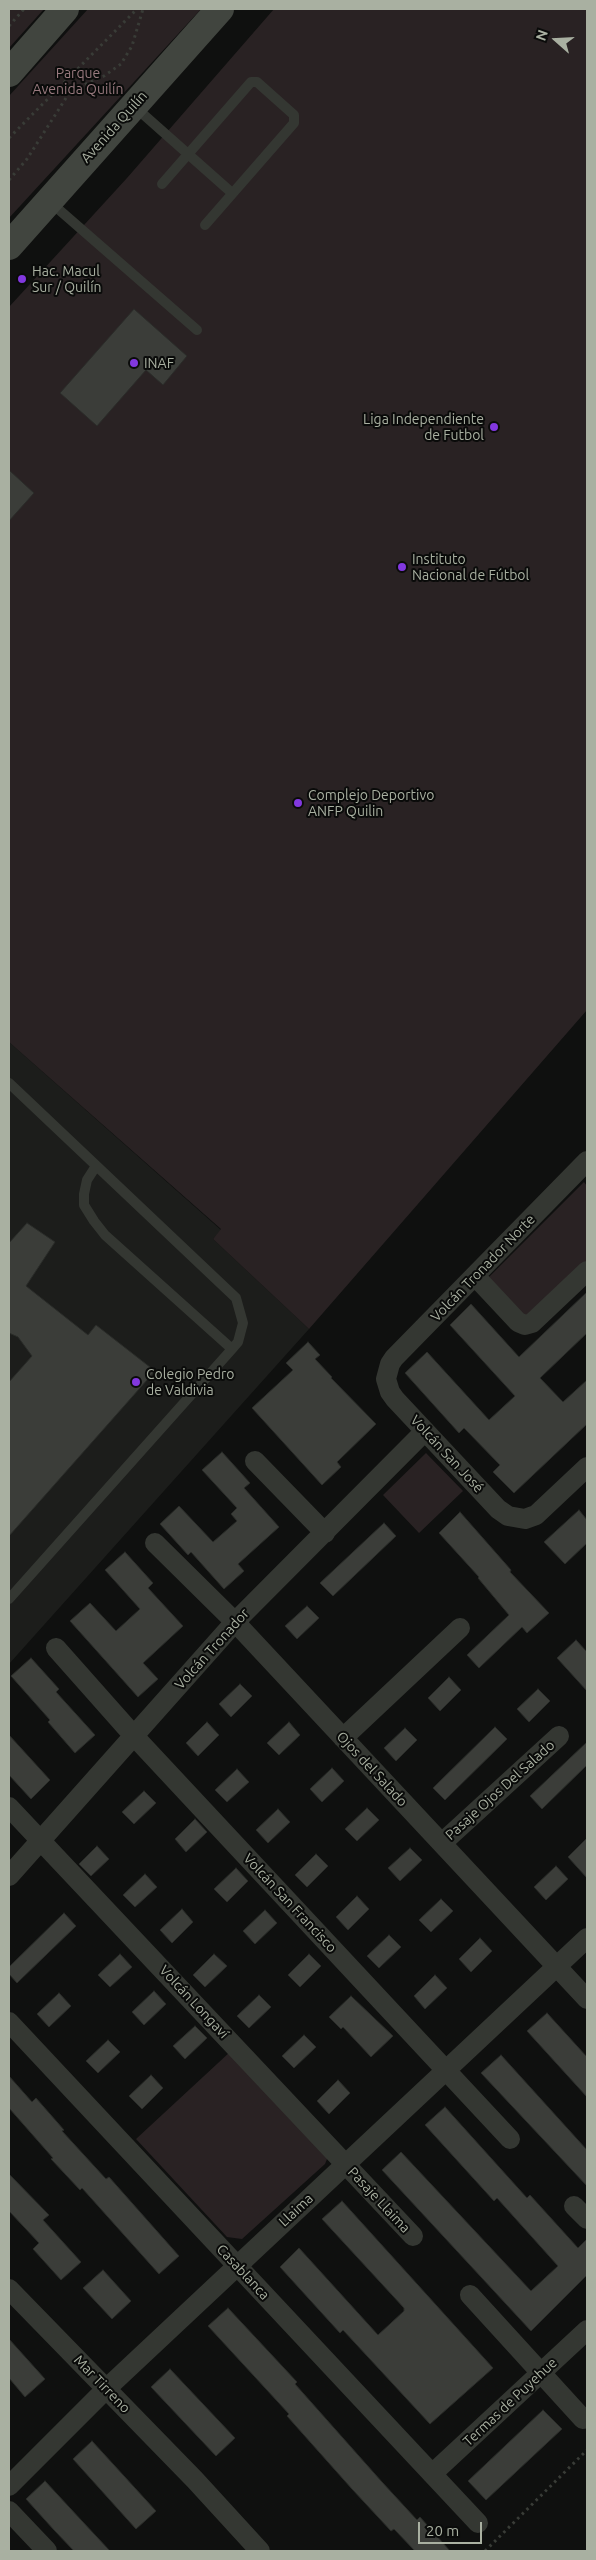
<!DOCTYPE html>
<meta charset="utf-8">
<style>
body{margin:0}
#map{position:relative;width:596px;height:2560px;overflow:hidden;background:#0f100f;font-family:Ubuntu,sans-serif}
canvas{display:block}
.frame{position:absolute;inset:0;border:10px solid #a9b0a1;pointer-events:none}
.north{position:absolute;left:531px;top:15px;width:50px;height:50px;-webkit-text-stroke:4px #0a0b0a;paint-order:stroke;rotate:289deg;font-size:14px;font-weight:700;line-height:20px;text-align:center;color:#a9b0a1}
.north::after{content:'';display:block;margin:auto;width:18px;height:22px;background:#a9b0a1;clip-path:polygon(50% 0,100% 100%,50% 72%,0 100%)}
.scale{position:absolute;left:418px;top:2522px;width:64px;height:22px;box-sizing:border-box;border:2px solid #a9b0a1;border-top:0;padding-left:6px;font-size:15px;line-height:18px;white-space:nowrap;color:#a9b0a1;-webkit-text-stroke:4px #0a0b0a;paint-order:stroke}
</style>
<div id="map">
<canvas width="596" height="2560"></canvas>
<div class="frame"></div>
<div class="north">N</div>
<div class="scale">20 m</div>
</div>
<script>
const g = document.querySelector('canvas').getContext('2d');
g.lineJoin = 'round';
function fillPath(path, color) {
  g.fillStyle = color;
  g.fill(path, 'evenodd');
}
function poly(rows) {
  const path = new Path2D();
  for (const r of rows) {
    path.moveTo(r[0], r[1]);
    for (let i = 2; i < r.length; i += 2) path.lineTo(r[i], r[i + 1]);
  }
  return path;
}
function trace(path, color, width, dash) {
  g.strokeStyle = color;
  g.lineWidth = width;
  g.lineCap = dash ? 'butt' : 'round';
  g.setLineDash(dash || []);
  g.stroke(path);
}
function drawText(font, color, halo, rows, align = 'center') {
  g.font = font + ' Ubuntu,sans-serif';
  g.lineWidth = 4;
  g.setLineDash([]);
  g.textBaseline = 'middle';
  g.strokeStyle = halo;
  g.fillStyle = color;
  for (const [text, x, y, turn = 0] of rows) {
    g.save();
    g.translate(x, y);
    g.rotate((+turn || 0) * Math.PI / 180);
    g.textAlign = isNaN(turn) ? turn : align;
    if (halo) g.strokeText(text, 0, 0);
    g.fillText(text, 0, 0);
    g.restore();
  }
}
const built = poly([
 [9,1042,221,1230,213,1239,309,1329,9,1664]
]);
const green = poly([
 [9,9,44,9,9,48],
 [88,9,201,9,9,218,9,96],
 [274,9,587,9,587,1010,309,1329,213,1239,221,1229,9,1042,9,307,127,178],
 [584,1182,587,1186,587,1264,528,1320,487,1279],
 [426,1453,463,1491,419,1533,383,1495],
 [231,2051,329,2154,325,2164,242,2239,227,2237,136,2139]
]);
const building = poly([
 [134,309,187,356,163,385,146,370,97,426,60,393,134,309],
 [9,470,34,493,9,521,9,470],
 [27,1223,55,1242,26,1286,88,1335,96,1325,155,1371,9,1536,9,1382,32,1356,18,1337,9,1333,9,1243,27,1223],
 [587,1292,587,1333,540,1378,563,1402,587,1380,587,1424,514,1493,493,1472,500,1465,464,1428,459,1433,405,1373,427,1352,489,1420,515,1396,450,1325,471,1304,519,1357,587,1292],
 [308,1342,320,1355,315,1359,332,1377,331,1378,376,1424,337,1462,341,1467,322,1485,252,1408,293,1370,286,1363,308,1342],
 [222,1452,250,1483,244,1488,279,1527,238,1564,244,1571,224,1589,191,1552,188,1555,160,1524,179,1506,213,1542,237,1521,231,1514,237,1508,202,1470,222,1452],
 [579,1510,587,1520,587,1543,565,1564,544,1542,579,1510],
 [460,1512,511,1570,510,1572,549,1613,527,1633,522,1627,479,1668,467,1655,509,1615,478,1578,479,1577,439,1533,460,1512],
 [384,1523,396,1536,333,1596,320,1583,384,1523],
 [125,1552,153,1583,148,1588,183,1626,143,1663,158,1679,138,1697,70,1621,90,1603,116,1631,140,1609,105,1570,125,1552],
 [307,1606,319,1618,297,1639,285,1626,307,1606],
 [576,1640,587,1652,587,1691,557,1658,576,1640],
 [31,1658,59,1689,56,1692,95,1735,75,1753,48,1722,50,1720,11,1676,31,1658],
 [449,1677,461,1690,440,1711,428,1698,449,1677],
 [240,1684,252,1696,231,1717,219,1704,240,1684],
 [538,1689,550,1701,529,1722,517,1709,538,1689],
 [207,1722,219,1735,198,1756,186,1743,207,1722],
 [289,1722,300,1735,279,1755,267,1743,289,1722],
 [495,1727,507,1739,445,1800,433,1788,495,1727],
 [405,1728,417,1740,396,1761,384,1748,405,1728],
 [9,1735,50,1780,31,1799,9,1775,9,1735],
 [587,1742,587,1765,542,1809,530,1796,587,1742],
 [332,1768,344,1781,322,1802,310,1789,332,1768],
 [237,1769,249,1782,227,1802,215,1790,237,1769],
 [144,1791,156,1803,134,1824,122,1812,144,1791],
 [367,1808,379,1820,357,1841,345,1829,367,1808],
 [278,1809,290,1822,268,1843,256,1830,278,1809],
 [195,1819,207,1832,186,1852,175,1839,195,1819],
 [587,1838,587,1878,568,1857,587,1838],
 [97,1846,109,1859,91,1876,79,1864,97,1846],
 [410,1848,422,1860,400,1881,388,1868,410,1848],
 [316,1854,328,1866,307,1887,295,1875,316,1854],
 [556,1866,568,1879,546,1900,534,1887,556,1866],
 [236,1868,248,1881,227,1902,214,1889,236,1868],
 [145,1874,157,1887,135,1907,123,1895,145,1874],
 [357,1896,369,1909,348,1930,336,1917,357,1896],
 [441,1899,453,1911,431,1932,419,1920,441,1899],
 [182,1909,193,1922,172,1943,160,1930,182,1909],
 [265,1910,277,1923,255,1944,243,1931,265,1910],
 [64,1913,76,1926,17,1983,9,1974,9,1967,64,1913],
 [389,1935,401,1947,379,1968,367,1956,389,1935],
 [480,1938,492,1951,471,1972,459,1959,480,1938],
 [120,1954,132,1967,110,1987,98,1975,120,1954],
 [214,1954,227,1966,205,1987,193,1975,214,1954],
 [309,1954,321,1966,300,1987,288,1975,309,1954],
 [435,1975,447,1988,425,2009,414,1996,435,1975],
 [154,1991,166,2004,144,2025,132,2012,154,1991],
 [59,1993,71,2006,49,2027,37,2014,59,1993],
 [259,1995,271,2007,249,2028,237,2016,259,1995],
 [351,1996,393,2036,371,2057,343,2027,341,2029,329,2017,351,1996],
 [547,2013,587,2057,587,2097,527,2031,547,2013],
 [195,2026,207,2038,185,2059,173,2046,195,2026],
 [304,2035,316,2047,294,2068,282,2056,304,2035],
 [108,2040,120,2052,98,2073,86,2061,108,2040],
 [501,2055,587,2150,587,2186,481,2073,501,2055],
 [151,2075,163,2088,142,2109,129,2096,151,2075],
 [9,2076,32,2102,36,2098,64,2130,62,2131,106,2179,109,2177,179,2256,159,2274,82,2188,80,2190,51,2159,53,2158,9,2108,9,2076],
 [338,2080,350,2093,329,2114,317,2101,338,2080],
 [445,2107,527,2198,530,2195,578,2248,587,2239,587,2275,531,2331,382,2170,401,2152,531,2291,558,2266,497,2198,494,2201,425,2125,445,2107],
 [9,2174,49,2215,43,2220,81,2262,61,2280,33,2249,39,2243,9,2211,9,2174],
 [342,2201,493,2368,430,2424,343,2330,340,2333,280,2267,299,2248,378,2335,404,2311,404,2308,322,2219,342,2201],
 [103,2270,131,2301,112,2319,83,2288,103,2270],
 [228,2308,297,2382,295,2384,382,2482,417,2520,420,2517,450,2551,415,2551,394,2529,391,2531,352,2489,287,2416,289,2414,208,2326,228,2308],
 [9,2339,45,2379,25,2397,9,2378,9,2339],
 [170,2369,235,2438,216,2456,151,2387,170,2369],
 [543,2410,562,2429,486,2500,468,2481,543,2410],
 [92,2441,156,2511,136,2529,73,2459,92,2441],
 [45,2481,82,2521,110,2551,74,2551,54,2530,26,2499,45,2481]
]);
const path = poly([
 [9,26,24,9],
 [9,138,137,9],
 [9,180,27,159,66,98,79,87,104,76,121,64,132,46,143,9],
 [485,2551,587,2450]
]);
const service = poly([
 [135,107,232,193],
 [162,184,251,82,257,82,294,115,294,123,205,225],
 [49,201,197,330],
 [9,1083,236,1298,243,1323,238,1342,232,1349,9,1599],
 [96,1166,87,1180,84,1194,84,1205,94,1221,105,1235,232,1349]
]);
const minor = poly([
 [587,1161,394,1358,390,1364,386,1379,390,1392,395,1399,498,1509,508,1516,525,1519,536,1515,587,1467],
 [475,1276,518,1322,525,1325,532,1323,587,1271],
 [255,1461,325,1533],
 [155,1543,235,1622,587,1999],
 [56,1648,134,1736,510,2139],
 [343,1738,460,1628],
 [9,1807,413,2236],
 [442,1843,559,1736],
 [9,1876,235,1622,425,1431],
 [9,2022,478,2523],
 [574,2206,587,2219],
 [9,2289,195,2480,260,2551],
 [470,2295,583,2419],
 [432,2474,587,2330],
 [9,2486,106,2389,587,1938],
 [9,2511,47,2551]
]);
const secondary = poly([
 [9,73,65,9],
 [9,246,220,9]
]);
const markers = [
 [22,279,5,"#8238df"],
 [134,363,5,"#8238df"],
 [494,427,5,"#8238df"],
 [402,567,5,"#8238df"],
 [298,803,5,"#8238df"],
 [136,1382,5,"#8238df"]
];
const parkNames = [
 ["Parque",78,73],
 ["Avenida Quilín",78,89]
];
const streetNames = [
 ["Avenida Quilín",114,127,-48],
 ["Volcán Tronador Norte",483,1268,-46],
 ["Volcán San José",447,1454,47],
 ["Volcán Tronador",212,1649,-48],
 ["Ojos del Salado",372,1769,47],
 ["Pasaje Ojos Del Salado",500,1790,-42],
 ["Volcán San Francisco",290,1903,47],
 ["Volcán Longaví",194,2002,47],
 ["Pasaje Llaima",379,2200,47],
 ["Llaima",296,2210,-43],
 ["Casablanca",243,2272,47],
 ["Mar Tirreno",102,2384,46],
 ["Termas de Puyehue",510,2402,-43]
];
const poiNames = [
 ["Hac. Macul",32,271],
 ["Sur / Quilín",32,287],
 ["INAF",144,363],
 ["Liga Independiente",484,419,"right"],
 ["de Futbol",484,435,"right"],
 ["Instituto",412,559],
 ["Nacional de Fútbol",412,575],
 ["Complejo Deportivo",308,795],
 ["ANFP Quilin",308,811],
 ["Colegio Pedro",146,1374],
 ["de Valdivia",146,1390]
];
fillPath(built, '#1c1d1b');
fillPath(green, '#292223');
fillPath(building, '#3b3d39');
trace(building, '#2a2c29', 1);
trace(path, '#393c37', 3, [2.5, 4]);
trace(service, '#343732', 10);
trace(minor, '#343732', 20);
trace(secondary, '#41453f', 28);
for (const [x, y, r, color] of markers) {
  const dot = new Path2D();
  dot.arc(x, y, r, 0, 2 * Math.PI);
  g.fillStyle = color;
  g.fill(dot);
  trace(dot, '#0a0b0a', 2);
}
drawText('14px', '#997a7f', '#0a0b0a', parkNames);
drawText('14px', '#a9b0a1', '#0a0b0a', streetNames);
drawText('14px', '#a9b0a1', '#0a0b0a', poiNames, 'left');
</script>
